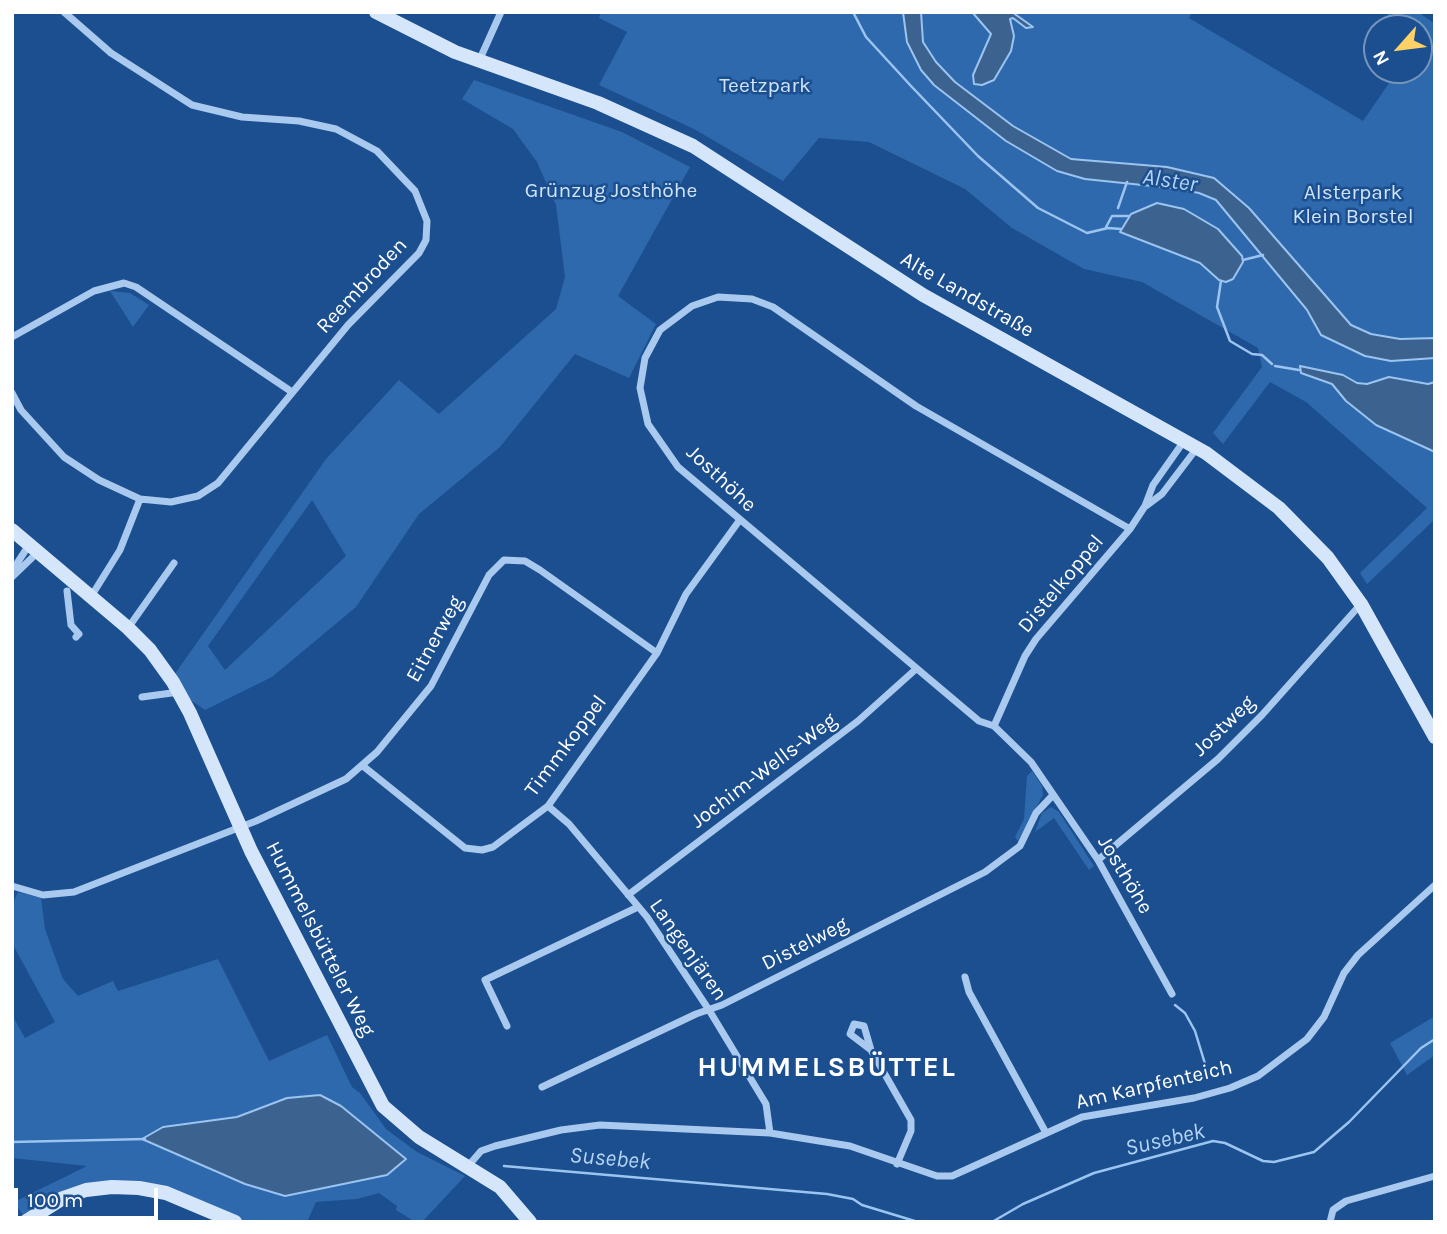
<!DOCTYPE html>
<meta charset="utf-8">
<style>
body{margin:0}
#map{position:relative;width:1447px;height:1234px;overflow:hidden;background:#1b4f8f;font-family:Karla,sans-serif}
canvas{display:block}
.frame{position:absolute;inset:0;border:14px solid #fff;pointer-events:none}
.north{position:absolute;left:1363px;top:14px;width:70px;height:70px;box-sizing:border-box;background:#1b4f8f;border:2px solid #7695bc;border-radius:50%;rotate:242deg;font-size:19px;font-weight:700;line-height:28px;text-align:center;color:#fff}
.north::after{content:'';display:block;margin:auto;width:24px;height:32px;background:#ffd166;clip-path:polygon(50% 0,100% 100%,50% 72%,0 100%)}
.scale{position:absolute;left:14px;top:1188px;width:144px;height:32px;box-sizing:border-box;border:4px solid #fff;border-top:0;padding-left:9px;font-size:21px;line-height:24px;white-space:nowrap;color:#fff;-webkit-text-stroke:5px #1b4f8f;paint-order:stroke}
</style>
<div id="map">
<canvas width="1447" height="1234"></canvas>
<div class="frame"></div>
<div class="north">N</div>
<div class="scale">100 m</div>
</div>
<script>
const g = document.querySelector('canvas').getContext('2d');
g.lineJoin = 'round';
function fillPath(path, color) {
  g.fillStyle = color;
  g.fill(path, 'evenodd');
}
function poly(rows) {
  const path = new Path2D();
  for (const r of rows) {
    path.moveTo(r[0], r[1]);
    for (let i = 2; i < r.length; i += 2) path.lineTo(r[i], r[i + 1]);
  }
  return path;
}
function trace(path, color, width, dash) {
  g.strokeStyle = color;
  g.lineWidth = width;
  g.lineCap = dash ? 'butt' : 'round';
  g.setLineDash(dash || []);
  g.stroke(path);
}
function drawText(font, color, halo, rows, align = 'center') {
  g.font = font + ' Karla,sans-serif';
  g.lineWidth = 5;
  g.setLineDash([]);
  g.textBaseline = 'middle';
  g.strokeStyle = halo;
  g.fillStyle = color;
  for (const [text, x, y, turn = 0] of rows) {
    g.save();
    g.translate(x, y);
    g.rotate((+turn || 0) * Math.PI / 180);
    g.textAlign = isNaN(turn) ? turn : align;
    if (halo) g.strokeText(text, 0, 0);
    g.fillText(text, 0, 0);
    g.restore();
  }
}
const green = poly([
 [601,12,903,12,907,42,921,70,934,85,1006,141,1057,171,1085,179,1171,188,1199,193,1216,200,1327,337,1365,356,1391,361,1435,358,1435,519,1367,584,1360,573,1427,508,1306,402,1270,382,1223,444,1213,433,1262,367,1258,348,1142,282,1084,269,1012,228,965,189,869,142,819,138,783,181,694,129,599,85,627,32,599,18],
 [921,12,1192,12,1189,18,1363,121,1398,70,1419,70,1419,28,1380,28,1390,12,1418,12,1435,24,1435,338,1400,339,1371,334,1351,325,1249,208,1214,178,1167,167,1071,159,1013,126,955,82,936,62,923,42],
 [474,80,622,132,690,167,618,296,656,324,629,378,575,354,500,447,419,514,356,607,272,677,205,710,183,695,172,678,326,459,399,380,439,414,556,309,565,277,556,205,537,162,513,129,462,99],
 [312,500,346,556,225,670,208,646],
 [110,291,130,293,149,305,133,327],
 [1032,771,1042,786,1043,795,1018,841,1015,837,1024,819,1027,776],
 [1051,807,1059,812,1094,866,1089,870,1054,818,1035,832,1042,813],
 [18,892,41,898,45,929,63,979,78,996,113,981,118,991,218,959,269,1061,327,1035,352,1087,360,1093,386,1129,417,1152,465,1176,422,1222,415,1222,396,1210,397,1206,379,1193,357,1199,316,1202,307,1222,243,1222,139,1186,86,1188,27,1221,14,1202,87,1166,12,1158,12,1015,25,1038,55,1022,12,943,12,905],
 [287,1098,376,1137,406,1159,387,1175,285,1196,216,1173,163,1127,237,1117],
 [1435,1016,1435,1055,1407,1075,1390,1043]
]);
const water = poly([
 [903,12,921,12,923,42,936,62,955,82,1013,126,1071,159,1167,167,1214,178,1249,208,1351,325,1371,334,1400,339,1435,338,1435,358,1391,361,1365,356,1321,335,1307,310,1216,200,1199,193,1171,188,1085,179,1057,171,1006,141,934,85,921,70,907,42,903,12],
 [972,12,1012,12,1033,27,1026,28,1013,18,1010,19,1014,36,1011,51,994,80,982,85,974,84,973,75,991,34,972,12],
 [1157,203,1184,209,1218,229,1242,256,1243,262,1233,279,1226,282,1219,280,1200,263,1120,232,1131,214,1157,203],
 [1300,366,1343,375,1357,383,1367,384,1389,377,1428,384,1435,382,1435,452,1376,425,1346,401,1332,384,1301,373,1300,366],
 [320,1095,341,1106,406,1159,387,1175,285,1196,245,1184,142,1139,163,1127,237,1117,287,1098,320,1095]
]);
const stream = poly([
 [853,12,866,37,911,86,978,156,1038,208,1087,233,1108,228,1121,229],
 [1118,208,1127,182],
 [1105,229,1112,216,1129,216],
 [1243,260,1263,255],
 [1221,281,1217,307,1230,341,1252,354,1262,355,1272,364],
 [1275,366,1299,370],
 [1175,1005,1185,1013,1195,1031,1206,1067],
 [12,1142,145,1139],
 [504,1166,827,1194,853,1199,862,1205,918,1222],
 [992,1222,1023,1204,1094,1173,1213,1141,1225,1143,1263,1161,1274,1162,1314,1152,1349,1122,1421,1048,1435,1039]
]);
const street = poly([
 [64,12,111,53,192,105,242,117,299,121,336,129,377,151,415,191,427,221,426,240,419,253,348,325,218,483,198,496,171,502,140,499],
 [479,61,501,12],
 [12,337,94,291,124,283,136,287,292,392],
 [12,393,21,410,64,457,99,480,140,499,120,550,92,595],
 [1146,506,1162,494,1197,448],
 [1130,529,916,406,773,307,752,299,718,297,692,306,660,330,645,358,640,388,648,424,678,467,979,721,994,726,1031,762,1098,860,1172,994],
 [12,571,29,545],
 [12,577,38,552],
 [67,591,71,625,79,634,76,637],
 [128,628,174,563],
 [142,697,179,692],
 [994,726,1025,656,1036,639,1130,529,1145,506,1153,485,1184,441],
 [363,766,465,848,482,850,493,847,548,806,657,653,686,594,739,521],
 [548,806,569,824,647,917,709,1010,766,1104,770,1133],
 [1098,860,1218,759,1262,715,1360,605],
 [12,886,43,895,74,892,256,821,346,779,377,752,431,686,489,575,504,560,525,561,540,570,657,653],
 [628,895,858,721,916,669],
 [965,977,969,992,1045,1131],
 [507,1026,485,980,638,907],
 [871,1050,850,1034,854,1024,864,1026,871,1050,911,1120,911,1131,897,1164],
 [542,1087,696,1014,722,1005,985,872,1020,846,1036,813,1053,795],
 [469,1165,481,1151,495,1146,561,1130,600,1125,770,1133,850,1146,937,1176,952,1176,1082,1117,1194,1098,1230,1088,1258,1076,1307,1039,1324,1017,1344,973,1358,955,1435,885],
 [1330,1222,1333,1210,1346,1201,1435,1176]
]);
const secondary = poly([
 [376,12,455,52,598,103,693,146,923,295,1206,453,1279,508,1328,558,1361,604,1435,737],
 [12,530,128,628,150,650,173,682,190,713,251,851,383,1106,419,1137,500,1187,530,1222],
 [25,1222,63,1198,86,1190,112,1187,139,1188,166,1193,235,1222]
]);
const parkNames = [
 ["Teetzpark",765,86],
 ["Grünzug Josthöhe",611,191],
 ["Alsterpark",1353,193],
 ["Klein Borstel",1353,217]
];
const streetNames = [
 ["Reembroden",362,286,-47],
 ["Alte Landstraße",967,295,30],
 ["Josthöhe",721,479,43],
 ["Distelkoppel",1061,584,-50],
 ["Eitnerweg",435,639,-61],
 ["Jostweg",1224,726,-44],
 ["Timmkoppel",566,746,-53],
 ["Jochim-Wells-Weg",764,771,-37],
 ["Josthöhe",1125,875,59],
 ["Hummelsbütteler Weg",320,939,63],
 ["Distelweg",805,944,-27],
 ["Langenjären",688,950,55],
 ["Am Karpfenteich",1154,1085,-13]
];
const waterNames = [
 ["Alster",1170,181,9],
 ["Susebek",1165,1140,-13],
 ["Susebek",610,1159,5]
];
const districtNames = [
 ["HUMMELSBÜTTEL",827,1068]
];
fillPath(green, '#2e69ad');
fillPath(water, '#3c6290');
trace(water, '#9cc4f0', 2);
trace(stream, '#9cc4f0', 2.5);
trace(street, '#a9c9ee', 7);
trace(secondary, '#d6e6fa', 14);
drawText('21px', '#cfe3fa', '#1b4f8f', parkNames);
drawText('21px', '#fff', '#1b4f8f', streetNames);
drawText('italic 23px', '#b5d3f5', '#1b4f8f', waterNames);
g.letterSpacing = '2px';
drawText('bold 28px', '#fff', '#1b4f8f', districtNames);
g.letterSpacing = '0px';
</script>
